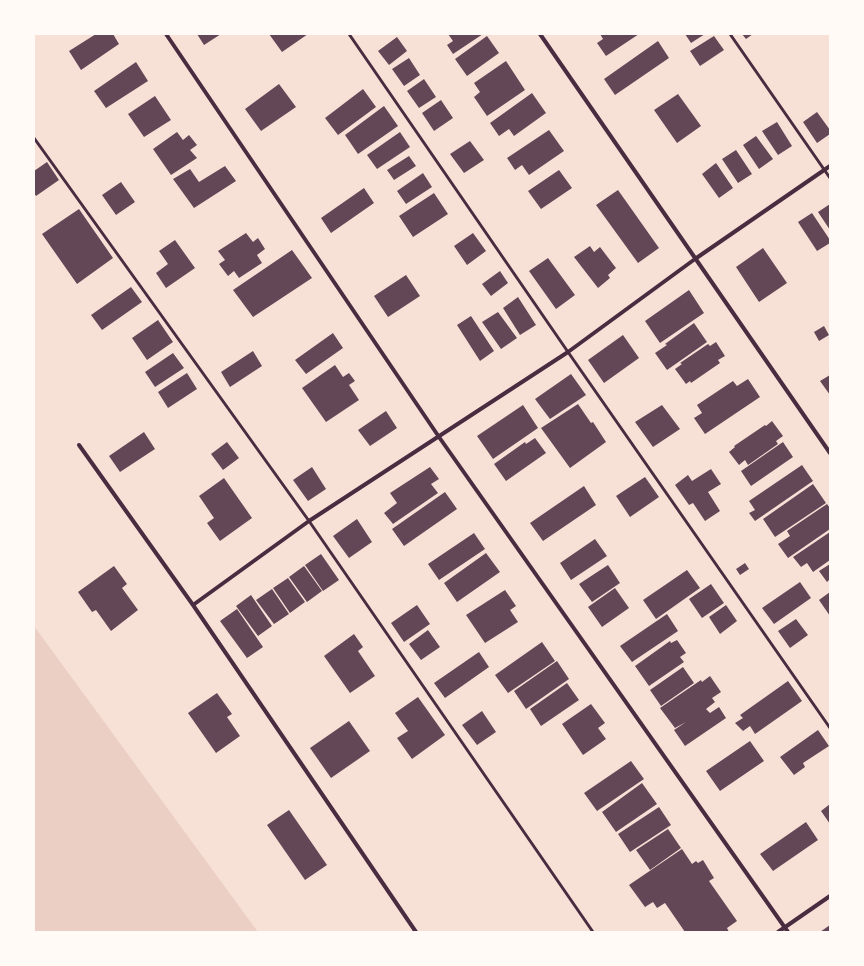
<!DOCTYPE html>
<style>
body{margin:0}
#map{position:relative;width:864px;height:966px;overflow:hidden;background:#f7e1d7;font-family:Signika,sans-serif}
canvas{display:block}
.frame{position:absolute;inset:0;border:35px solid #fffaf5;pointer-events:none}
</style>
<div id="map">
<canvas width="864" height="966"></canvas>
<div class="frame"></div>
</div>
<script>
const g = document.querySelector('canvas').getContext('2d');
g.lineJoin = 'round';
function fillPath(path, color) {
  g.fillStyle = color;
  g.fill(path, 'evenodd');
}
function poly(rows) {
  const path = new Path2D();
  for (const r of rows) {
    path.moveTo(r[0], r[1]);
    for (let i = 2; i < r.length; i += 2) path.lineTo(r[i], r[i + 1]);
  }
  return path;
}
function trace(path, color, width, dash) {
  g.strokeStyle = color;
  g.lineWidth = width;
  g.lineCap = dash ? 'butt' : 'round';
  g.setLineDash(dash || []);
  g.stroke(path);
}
const green = poly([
 [34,626,258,932,34,932]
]);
const building = poly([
 [96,34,113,34,119,44,81,70,69,51],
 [197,34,221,34,204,45],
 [269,34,308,34,282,52],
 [448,34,483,34,453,54,447,45,453,41],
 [600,34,639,34,606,56,597,43,603,39],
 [685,34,705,34,691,43],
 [742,34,753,34,746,39],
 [487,36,499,53,467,76,455,59],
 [714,36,724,50,700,66,690,51],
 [397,37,407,51,389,65,378,51],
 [658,41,669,58,615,95,604,79],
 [409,58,420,75,404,86,392,69],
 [506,61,525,90,487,116,474,97,480,92,474,83],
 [136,62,148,81,106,108,94,91],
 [424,79,436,97,419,108,407,91],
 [279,84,296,107,261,131,245,109],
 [363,89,376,107,338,135,325,118],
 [532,93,546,113,514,136,509,129,499,136,490,123],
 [678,94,701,126,677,143,654,110],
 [155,96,171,120,144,137,128,114],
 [441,100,453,118,434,131,422,113],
 [384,106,398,126,358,154,345,135],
 [817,112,830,130,830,134,817,143,803,122],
 [777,122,792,146,778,155,762,131],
 [549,130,564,151,529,175,522,165,515,170,507,158],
 [177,132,183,140,189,135,197,145,190,150,197,158,171,175,153,149],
 [400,132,410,147,377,169,367,155],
 [756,136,773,159,759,169,743,145],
 [470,141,484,160,464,173,450,154],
 [736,150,752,174,738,183,722,159],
 [409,156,416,166,394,180,387,170],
 [47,162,59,180,36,196,34,193,34,171],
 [716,163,733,188,719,198,702,174],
 [225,166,236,181,194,208,173,179,190,169,199,182],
 [559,170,572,188,541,209,528,191],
 [423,173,432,187,406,204,397,191],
 [121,182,135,202,116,215,102,195],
 [364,188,374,203,331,233,321,218],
 [618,190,659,248,638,263,596,205],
 [434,193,448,214,413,237,399,216],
 [830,204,830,230,818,212],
 [79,209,113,258,77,284,42,234],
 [812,213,830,240,830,243,817,251,798,222],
 [246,233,253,242,258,238,265,249,257,255,262,263,239,278,234,271,228,276,219,264,225,260,218,251],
 [473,233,486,251,467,265,454,246],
 [175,240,195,268,166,288,156,273,168,264,159,251],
 [590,246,594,252,600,247,616,268,608,275,610,278,598,288,574,257],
 [763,248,787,283,759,302,736,267],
 [292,250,312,278,253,317,233,290],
 [548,258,575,295,556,309,529,271],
 [500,271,508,283,491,296,482,284],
 [406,275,420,296,388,317,374,296],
 [131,287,142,302,102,330,91,315],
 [689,290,704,313,660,343,645,321],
 [518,297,536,325,520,335,503,308],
 [498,312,517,338,501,349,482,322],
 [471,316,494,351,480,361,457,325],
 [158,320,173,342,147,360,132,338],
 [694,323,707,342,667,370,655,353,667,345,665,344],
 [824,326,829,335,819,341,814,332],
 [333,333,343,348,306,374,295,360],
 [623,335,639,358,604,383,588,360],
 [716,342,725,356,718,360,720,363,691,383,690,381,686,384,675,369,682,364,680,363,708,344,710,346],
 [253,351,262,366,230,387,221,372],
 [173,353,184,368,155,387,145,372],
 [335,365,343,377,349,373,355,381,349,385,359,400,326,422,302,388],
 [187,373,197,389,168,408,158,392],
 [571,374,586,395,550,419,535,399],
 [830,375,830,395,820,381],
 [748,379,760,397,705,434,694,418,702,413,697,405,733,381,737,386],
 [578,404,591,423,593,422,606,442,570,468,541,428],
 [523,405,538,428,493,459,477,436],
 [662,405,680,429,653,447,635,422],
 [386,411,397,428,370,446,358,430],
 [772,421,783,436,776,441,778,444,748,465,745,460,739,465,729,452,735,447,734,446,765,425,766,426],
 [144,432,155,449,120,472,109,456],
 [535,438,546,453,506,481,494,464,525,442,526,444],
 [227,442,239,458,223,470,211,454],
 [783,442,793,457,751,486,741,471],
 [802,465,813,481,755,521,749,513,755,510,749,501],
 [312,467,326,489,308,501,293,480],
 [430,467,439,479,431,484,438,493,393,524,384,513,397,503,390,493],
 [711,469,721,484,708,492,720,511,705,521,693,503,689,505,675,485,688,475,692,481],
 [645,477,659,497,630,517,616,496],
 [224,478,252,518,220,541,207,523,214,518,199,496],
 [813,484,826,503,775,537,763,519],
 [584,486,596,505,543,541,530,523],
 [445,492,457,509,404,546,392,529],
 [827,504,830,508,830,529,788,558,778,544,790,536,787,531],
 [357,519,372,542,349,558,333,536],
 [830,532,830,560,813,572,807,563,801,567,793,557],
 [474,533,485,549,439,580,428,564],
 [595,539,607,556,571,580,560,563],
 [486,553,500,572,457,602,444,583],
 [321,554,339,580,323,591,305,565],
 [745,563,749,569,740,575,736,569],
 [830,564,830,579,827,582,819,571],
 [608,565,620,583,592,602,579,584],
 [114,566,127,584,122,588,138,610,111,631,96,610,92,612,78,592],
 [304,566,322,591,307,602,289,577],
 [687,570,700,588,656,619,643,600],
 [288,578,305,602,290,613,273,588],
 [800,582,811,598,774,624,762,608],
 [711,584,724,603,702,618,689,599],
 [615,588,629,608,602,627,588,607],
 [272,589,289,614,274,624,256,600],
 [505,590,516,606,510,610,518,622,485,643,466,615],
 [830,592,830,616,819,600],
 [251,595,272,626,258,636,236,606],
 [417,605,430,624,404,642,391,623],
 [726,605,737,621,720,634,709,617],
 [237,609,263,647,247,658,220,621],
 [667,614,678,631,632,662,620,646],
 [796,619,808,635,790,648,778,631],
 [428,630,440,647,421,660,409,644],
 [354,634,363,647,358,651,375,676,350,693,324,656],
 [677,640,686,653,680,657,684,662,649,686,635,666,670,641,671,643],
 [542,642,555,661,508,693,495,675],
 [479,652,489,667,445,698,434,683],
 [557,661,569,679,526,709,514,691],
 [683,667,694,683,661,706,650,690],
 [710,676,721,692,712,698,715,702,706,709,710,713,719,707,726,718,685,746,674,730,686,722,675,728,660,708,701,680,702,682],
 [788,681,802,701,755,734,750,726,743,731,735,723,743,718,740,715],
 [567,683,579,700,541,726,530,709],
 [217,693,232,714,227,717,240,736,216,753,188,713],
 [418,697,445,735,412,759,397,738,408,731,395,713],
 [591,704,605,723,598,728,606,739,583,755,562,724],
 [482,711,496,732,477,745,462,725],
 [349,721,370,751,331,778,310,748],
 [818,730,829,746,803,763,805,767,794,775,780,757],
 [750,741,764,761,720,791,706,771],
 [631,761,644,779,597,811,584,793],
 [642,783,657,804,616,832,602,812],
 [830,804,830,824,821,811],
 [659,807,671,825,630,852,618,834],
 [289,810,327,865,305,880,267,825],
 [806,822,818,840,773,871,760,854],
 [668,829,681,848,650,870,636,850],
 [682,849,692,864,696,861,698,863,703,860,714,878,709,881,737,921,727,928,729,932,685,932,665,903,657,908,653,902,645,907,629,885],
 [830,925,830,932,820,932]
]);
const service = poly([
 [349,34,568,352,830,728],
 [730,34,830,178],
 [34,138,309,521,593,932]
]);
const minor = poly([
 [166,34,439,437,788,932],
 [540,34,830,453],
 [79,445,193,605,416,932],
 [193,605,309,521,568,352,695,259,830,166],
 [778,932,830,896]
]);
fillPath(green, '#ebcfc5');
fillPath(building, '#644757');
trace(service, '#4a2c40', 3);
trace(minor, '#4a2c40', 4);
</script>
